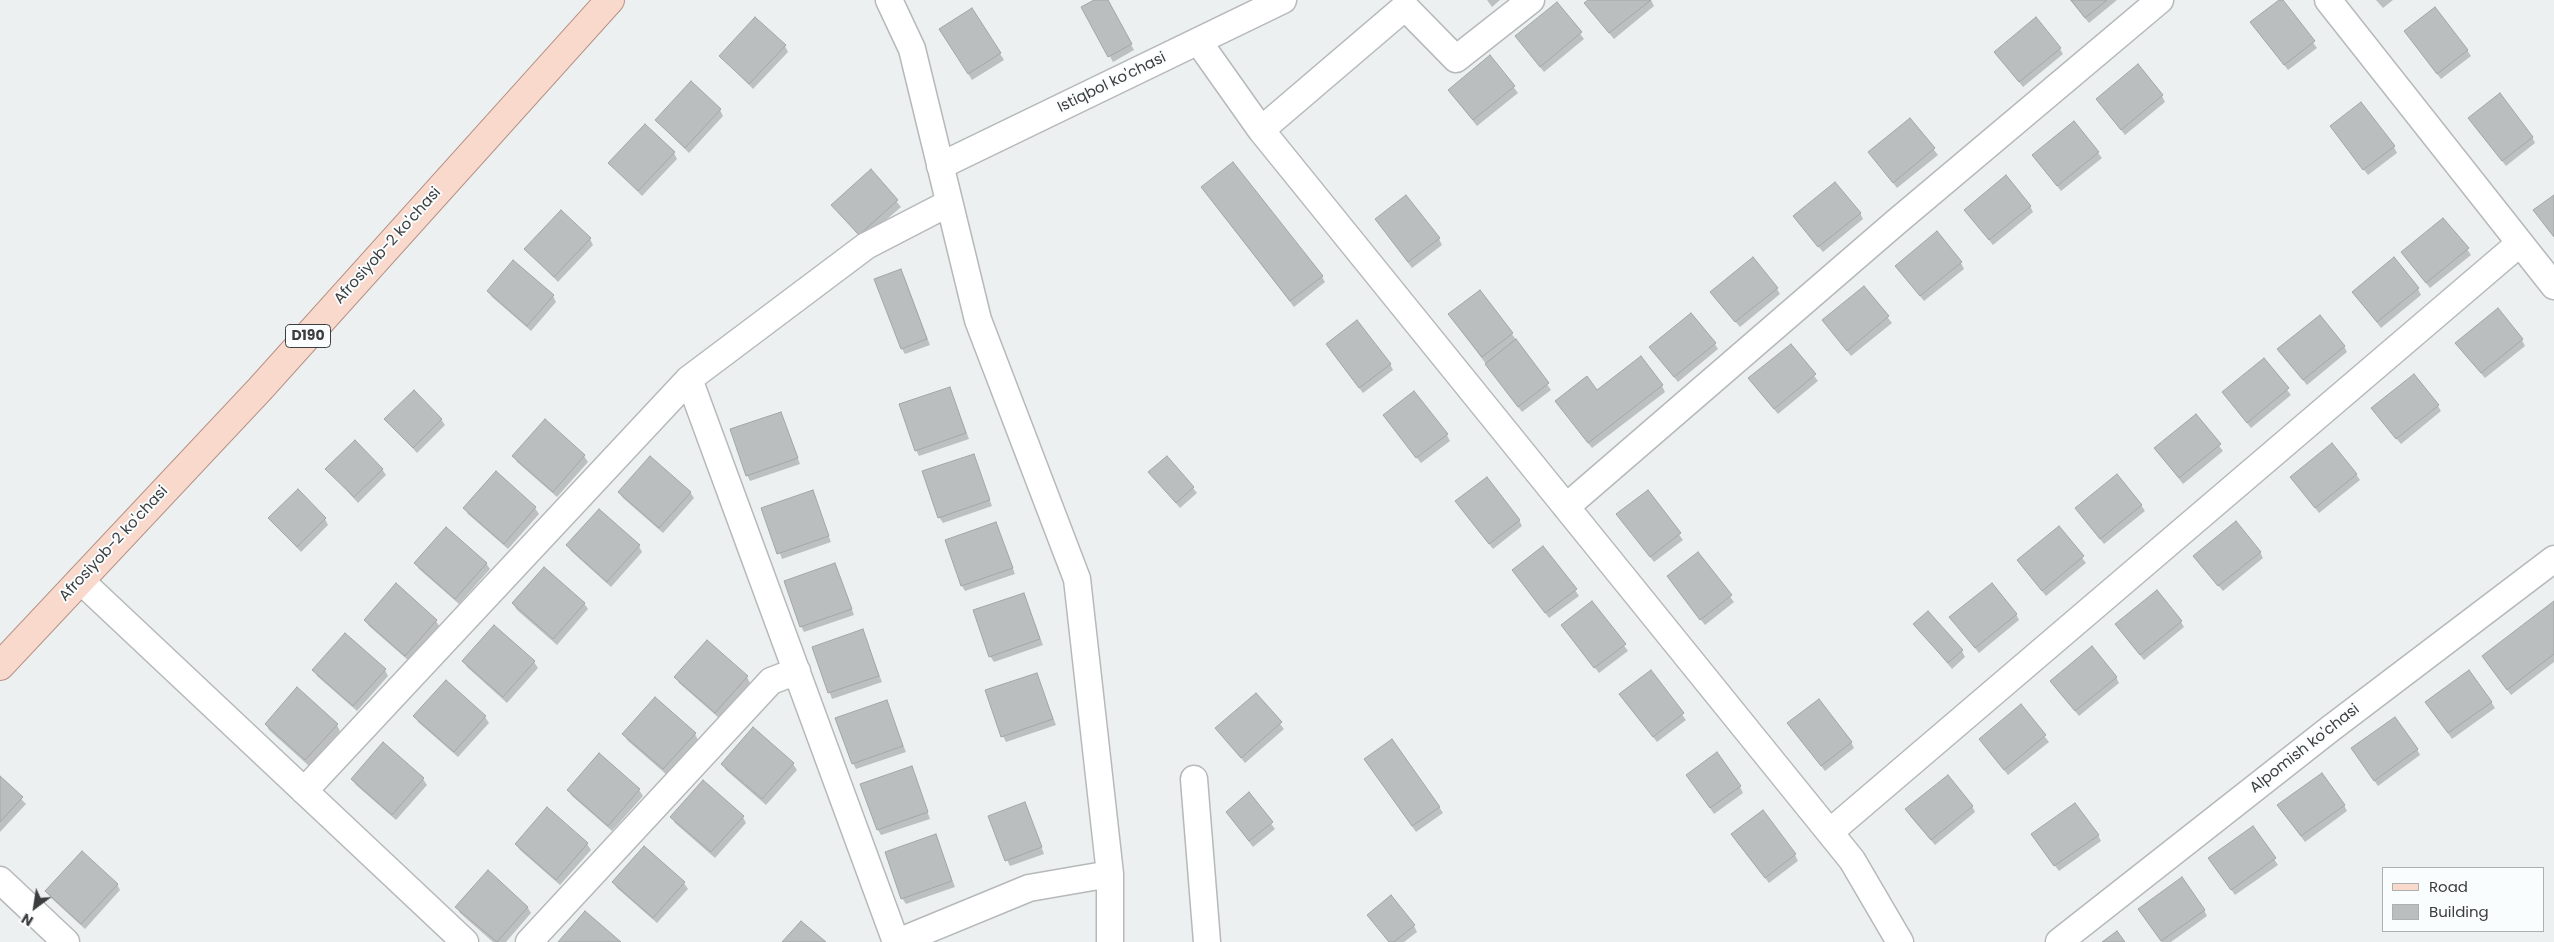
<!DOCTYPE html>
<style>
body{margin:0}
#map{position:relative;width:2554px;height:942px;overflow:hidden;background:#ecf0f0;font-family:Poppins,sans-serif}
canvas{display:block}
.legend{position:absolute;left:2382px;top:867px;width:162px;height:65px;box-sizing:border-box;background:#f9fdfe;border:1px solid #adb0b1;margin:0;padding:6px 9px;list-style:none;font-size:15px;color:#3c3d3e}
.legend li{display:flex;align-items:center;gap:10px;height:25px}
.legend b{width:25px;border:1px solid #adb0b1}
.north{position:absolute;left:10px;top:882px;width:50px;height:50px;-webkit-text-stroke:4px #f9fdfe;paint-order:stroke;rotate:211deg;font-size:14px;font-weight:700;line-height:20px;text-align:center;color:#3c3d3e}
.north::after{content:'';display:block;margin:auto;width:18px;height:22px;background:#3c3d3e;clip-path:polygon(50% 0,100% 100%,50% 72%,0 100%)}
</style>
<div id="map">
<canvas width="2554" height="942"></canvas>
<ul class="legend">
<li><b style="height:6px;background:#fad9cd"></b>Road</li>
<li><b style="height:14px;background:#babebf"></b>Building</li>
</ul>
<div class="north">N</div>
</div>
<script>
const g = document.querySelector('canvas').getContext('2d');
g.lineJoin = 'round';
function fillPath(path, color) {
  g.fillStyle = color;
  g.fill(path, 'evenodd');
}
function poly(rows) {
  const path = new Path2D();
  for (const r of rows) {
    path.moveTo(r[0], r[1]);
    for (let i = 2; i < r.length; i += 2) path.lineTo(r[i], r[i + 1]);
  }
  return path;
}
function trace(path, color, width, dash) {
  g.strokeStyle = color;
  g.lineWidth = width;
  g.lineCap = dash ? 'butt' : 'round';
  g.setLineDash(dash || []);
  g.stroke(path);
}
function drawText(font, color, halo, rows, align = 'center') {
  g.font = font + ' Poppins,sans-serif';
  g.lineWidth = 4;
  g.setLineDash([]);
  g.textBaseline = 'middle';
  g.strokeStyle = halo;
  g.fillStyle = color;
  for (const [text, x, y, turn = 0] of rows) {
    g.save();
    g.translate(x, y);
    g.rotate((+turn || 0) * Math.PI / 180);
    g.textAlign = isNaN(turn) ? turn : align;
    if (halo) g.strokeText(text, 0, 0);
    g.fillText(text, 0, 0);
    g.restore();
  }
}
const shadow = poly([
 [1097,0,1106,0,1134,50,1113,62,1083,8],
 [1487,0,1500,0,1492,7],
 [1590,0,1651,0,1654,6,1614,39,1589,9],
 [2070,0,2117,0,2089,23],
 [2281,0,2317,48,2288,70,2255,28],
 [2376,0,2393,0,2383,8],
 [1557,4,1584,39,1544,72,1516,36],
 [972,9,1004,60,972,80,944,35],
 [2409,37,2467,50,2471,56,2441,79],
 [785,46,788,52,753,89,721,56],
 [2060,49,2063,54,2023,87,1995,52],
 [1490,57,1518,93,1477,126,1453,96],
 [2162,96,2165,102,2125,135,2097,99],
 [720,110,723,116,689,153,656,120],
 [1910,119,1938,155,1897,188,1869,152],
 [2473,124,2532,137,2535,143,2506,166],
 [2335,133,2394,147,2397,153,2368,175],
 [674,153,677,159,642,196,610,163],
 [2098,153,2102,158,2061,191,2034,156],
 [871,171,901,207,863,240,833,205],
 [1202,188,1322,277,1325,282,1294,307],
 [2030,206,2033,212,1993,245,1965,210],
 [1860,213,1863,219,1823,252,1798,222],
 [1376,220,1439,239,1442,245,1412,268],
 [590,239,593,245,558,282,526,249],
 [2467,249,2471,255,2430,288,2406,258],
 [1961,263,1964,269,1924,301,1896,266],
 [904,276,930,345,905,354,902,349],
 [1864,287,1892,323,1851,356,1823,320],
 [1777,289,1780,294,1740,327,1715,298],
 [2418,289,2421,295,2381,328,2353,292],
 [488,291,553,296,556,302,531,331,492,297],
 [1453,320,1512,334,1551,390,1522,412],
 [2522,340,2525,346,2485,378,2460,349],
 [1715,344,1718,349,1678,382,1650,347],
 [1791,346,1818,381,1778,414,1753,384],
 [2344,346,2347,352,2307,385,2282,355],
 [1331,351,1390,364,1393,370,1363,393],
 [2264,360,2291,395,2251,428,2223,393],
 [1662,386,1665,392,1592,448,1560,407,1597,392],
 [950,388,969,439,919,456,916,450],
 [2438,406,2441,411,2401,444,2376,414],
 [781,413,800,464,750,481,747,475],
 [2196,416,2223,451,2183,484,2155,448],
 [386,419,441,419,445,425,417,453],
 [545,421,584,456,588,462,557,497,517,462,514,456],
 [1388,421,1447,435,1450,441,1421,463],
 [973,455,992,506,943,523,939,517],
 [327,469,382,469,386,475,358,503],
 [496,473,535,508,539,514,508,549,468,514,465,508],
 [1150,473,1193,488,1197,493,1180,508],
 [2356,474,2360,480,2319,513,2292,478],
 [619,492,690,492,694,498,663,533,623,498],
 [812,492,831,542,782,559,763,508],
 [1648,492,1683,540,1654,562,1622,520],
 [2141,505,2145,511,2104,544,2076,509],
 [1460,507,1519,520,1522,526,1493,549],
 [270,519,325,519,328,525,301,552],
 [996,524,1015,574,965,591,962,586],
 [2059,527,2086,563,2046,596,2022,566],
 [568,545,639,546,642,552,611,587,571,551],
 [2260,552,2263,558,2223,591,2198,562],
 [1698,554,1734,602,1705,625,1672,583],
 [415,563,486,563,490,569,459,604,419,569],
 [835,564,854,615,804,632,801,626],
 [1513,570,1575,590,1579,596,1549,618],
 [1024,594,1043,645,994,662,990,656],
 [584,603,588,609,557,645,517,610,513,604],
 [1592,603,1628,651,1599,673,1566,631],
 [2554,603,2554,662,2511,695,2487,662],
 [2016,614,2019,620,1979,653,1951,618],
 [365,620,436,621,439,626,409,661,369,626],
 [2181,622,2184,627,2144,660,2116,625],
 [1915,624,1962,651,1965,657,1952,669],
 [863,631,882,682,832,699,813,648],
 [464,661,534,662,538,668,507,703,467,667],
 [314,670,385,670,388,676,357,711,317,676],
 [1651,672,1686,720,1657,742,1624,700],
 [1036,674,1056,725,1006,742,1003,736],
 [676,677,747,677,750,683,719,718,679,683],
 [2116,677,2119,683,2079,716,2055,687],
 [1256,694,1284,729,1245,763,1217,728],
 [886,702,906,752,856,769,853,763],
 [2491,702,2495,708,2452,739,2430,708],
 [2021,706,2049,742,2008,775,1984,745],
 [415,716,485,717,489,723,458,757,418,722],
 [266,724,337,725,340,731,309,766,269,730],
 [1792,729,1851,742,1854,748,1825,771],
 [624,734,695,734,698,740,667,775,627,740],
 [383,744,423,779,427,785,396,820,356,785,352,779],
 [2417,749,2420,755,2378,786,2356,754],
 [599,755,639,790,643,796,612,831,572,796,568,790],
 [723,764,793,764,797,770,766,805,726,770],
 [1369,765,1439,807,1443,813,1416,832],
 [912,768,930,819,881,835,878,830],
 [0,777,26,804,0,832],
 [1691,781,1740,787,1743,793,1714,814],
 [1249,794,1275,829,1253,847,1231,818],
 [2344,805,2347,811,2305,842,2282,811],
 [1972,806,1975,812,1935,845,1910,816],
 [547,809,587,844,591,850,560,885,520,850,516,844],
 [1028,810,1044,854,1010,866,1007,860],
 [672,817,743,817,746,823,715,858,675,823],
 [2098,835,2101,841,2059,871,2036,841],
 [936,836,955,887,906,904,902,898],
 [1736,841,1795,855,1798,861,1769,883],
 [645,848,684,883,688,889,657,923,617,888,613,882],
 [2274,859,2278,865,2235,895,2213,864],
 [117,884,120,890,85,929,50,897,47,891],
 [457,907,528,908,531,913,506,942,493,942,460,913],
 [2204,910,2207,916,2171,942,2162,942,2143,915],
 [1414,926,1417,932,1404,942,1389,942]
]);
const building = poly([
 [1094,0,1108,0,1132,44,1108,57,1081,7,1094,0],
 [1588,0,1651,0,1609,33,1584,3,1588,0],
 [2071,0,2107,0,2085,18,2071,0],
 [2279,0,2283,0,2315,41,2284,65,2250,22,2279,0],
 [1557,2,1582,32,1540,67,1515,36,1557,2],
 [2435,7,2468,50,2437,74,2404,31,2435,7],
 [972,8,1001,53,968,74,939,29,972,8],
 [755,17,786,45,749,84,719,56,755,17],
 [2036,17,2061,48,2019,82,1994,52,2036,17],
 [1490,55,1515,86,1473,120,1448,90,1490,55],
 [2138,64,2163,95,2121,130,2096,99,2138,64],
 [691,81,721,109,685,148,655,120,691,81],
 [2500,93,2533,137,2502,161,2468,118,2500,93],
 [2361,102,2395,146,2363,170,2330,126,2361,102],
 [1910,118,1935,148,1893,183,1868,152,1910,118],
 [2074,121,2099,152,2057,186,2032,155,2074,121],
 [645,124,675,152,638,191,608,163,645,124],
 [1233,162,1323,276,1290,301,1201,187,1233,162],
 [871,169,898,200,859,235,831,205,871,169],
 [2006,175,2031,206,1989,240,1964,210,2006,175],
 [1835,182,1861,213,1818,247,1793,216,1835,182],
 [1406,195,1440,238,1408,262,1375,219,1406,195],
 [2554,195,2554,237,2533,210,2554,195],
 [561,210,591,238,554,277,524,249,561,210],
 [2443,218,2469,248,2426,283,2401,252,2443,218],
 [1937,231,1962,262,1920,296,1895,266,1937,231],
 [1753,257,1778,288,1735,322,1710,292,1753,257],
 [2394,257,2419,288,2377,322,2352,292,2394,257],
 [513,260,554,295,527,326,487,291,513,260],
 [901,269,927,339,901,349,874,279,901,269],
 [1864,286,1889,316,1847,351,1822,320,1864,286],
 [1480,290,1513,333,1482,357,1448,314,1480,290],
 [2498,308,2523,339,2481,373,2455,343,2498,308],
 [1691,313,1716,343,1674,377,1649,347,1691,313],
 [2320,315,2345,346,2303,380,2277,349,2320,315],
 [1357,320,1391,364,1359,388,1326,344,1357,320],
 [1516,339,1549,383,1518,407,1485,364,1516,339],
 [1791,344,1816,374,1774,409,1748,378,1791,344],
 [1641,356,1663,385,1588,443,1555,401,1587,376,1597,390,1641,356],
 [2264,358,2289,388,2247,423,2222,392,2264,358],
 [2414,374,2439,405,2396,439,2371,408,2414,374],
 [950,387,966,433,915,451,899,404,950,387],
 [414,390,442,419,413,448,384,419,414,390],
 [1414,391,1448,434,1416,458,1383,415,1414,391],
 [781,412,798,458,746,476,730,429,781,412],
 [2196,414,2221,444,2179,478,2154,448,2196,414],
 [545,419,585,455,553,492,512,456,545,419],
 [355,440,383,469,354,497,325,469,355,440],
 [2332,443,2357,474,2315,508,2290,477,2332,443],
 [974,454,990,500,938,518,922,471,974,454],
 [650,456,691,492,659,528,618,492,650,456],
 [1167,456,1194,487,1176,503,1148,472,1167,456],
 [496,471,536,507,504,544,463,508,496,471],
 [2117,474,2142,505,2100,539,2075,508,2117,474],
 [1487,477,1520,520,1489,544,1455,501,1487,477],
 [298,489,326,518,297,547,268,518,298,489],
 [813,490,829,536,777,554,761,508,813,490],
 [1648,490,1681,533,1650,557,1616,514,1648,490],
 [599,509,640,545,607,582,566,545,599,509],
 [2236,521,2261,552,2218,586,2193,556,2236,521],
 [996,522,1013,568,961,586,945,540,996,522],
 [2059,526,2084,556,2042,591,2017,560,2059,526],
 [446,527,487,563,455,599,414,563,446,527],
 [1543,546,1577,589,1545,613,1512,570,1543,546],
 [1698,552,1732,595,1700,620,1667,576,1698,552],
 [835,563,852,609,800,627,784,581,835,563],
 [544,567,585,603,553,639,512,603,544,567],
 [396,583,437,620,405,656,364,620,396,583],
 [1992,583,2017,614,1975,648,1949,617,1992,583],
 [2157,590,2182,621,2140,655,2115,624,2157,590],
 [1024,593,1040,639,989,657,973,610,1024,593],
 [1592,601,1626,644,1594,668,1561,625,1592,601],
 [2554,601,2554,654,2507,690,2482,656,2554,601],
 [1928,611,1963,650,1948,663,1913,624,1928,611],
 [494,625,535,661,503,697,462,661,494,625],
 [863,629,879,676,828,693,812,647,863,629],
 [345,633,386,669,353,706,312,670,345,633],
 [707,640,748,676,715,713,674,677,707,640],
 [2092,646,2117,677,2075,711,2050,681,2092,646],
 [1651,670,1684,713,1653,737,1619,694,1651,670],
 [2469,670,2492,702,2448,733,2425,702,2469,670],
 [1037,673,1053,719,1001,737,985,690,1037,673],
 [446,680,486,716,454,752,413,716,446,680],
 [297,687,338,724,305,760,265,724,297,687],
 [1256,693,1282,722,1241,758,1215,728,1256,693],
 [655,697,696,733,663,769,622,734,655,697],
 [1819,699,1852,742,1821,766,1787,723,1819,699],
 [887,700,903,746,852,764,835,718,887,700],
 [2021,704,2046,735,2004,770,1979,739,2021,704],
 [2395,717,2418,749,2374,781,2351,748,2395,717],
 [753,727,794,763,762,799,721,764,753,727],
 [1392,739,1440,807,1412,826,1364,759,1392,739],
 [383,742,424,778,392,815,351,779,383,742],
 [1717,752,1741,786,1710,808,1686,775,1717,752],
 [599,753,640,789,608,826,567,790,599,753],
 [912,766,928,812,877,830,860,784,912,766],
 [2322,773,2345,805,2301,836,2277,805,2322,773],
 [1948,775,1973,806,1931,840,1905,809,1948,775],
 [0,776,23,797,0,822,0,776],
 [703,780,744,816,711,852,670,817,703,780],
 [1249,792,1273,822,1249,841,1226,812,1249,792],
 [1025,802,1042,847,1005,861,988,816,1025,802],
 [2075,803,2099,835,2054,866,2031,834,2075,803],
 [547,807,588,843,556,880,515,844,547,807],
 [1763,810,1796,854,1765,878,1731,834,1763,810],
 [2253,826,2276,858,2231,890,2208,858,2253,826],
 [936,834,952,881,901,899,885,852,936,834],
 [644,846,685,882,653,918,612,882,644,846],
 [82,851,118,884,81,924,45,891,82,851],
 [488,870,528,907,497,942,455,907,488,870],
 [2182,877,2205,910,2161,941,2138,909,2182,877],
 [1391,895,1415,925,1394,942,1389,942,1367,915,1391,895],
 [585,911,621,942,558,942,585,911],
 [801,921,826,942,782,942,801,921],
 [2117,931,2125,942,2102,942,2117,931]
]);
const minor = poly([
 [889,0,912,49,978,320,1077,579,1110,874,1110,942],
 [2328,0,2554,286],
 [1198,41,1261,130,1852,860,1900,942],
 [1261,130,1405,7,1456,59,1531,0],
 [940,166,1283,0],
 [689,379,896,942],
 [1566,507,1895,223,2160,0],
 [80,580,465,942],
 [1194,779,1207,942],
 [304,791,689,379,866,246,949,203],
 [1830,832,2520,243],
 [0,880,66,942],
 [529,942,771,681,797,671],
 [898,942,1029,888,1110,874],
 [2059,942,2330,729,2554,559]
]);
const major = poly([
 [0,666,260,389,610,0]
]);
const shields = [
 [308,336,45]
];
const shieldNames = [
 ["D190",308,336]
];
const streetNames = [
 ["Istiqbol ko'chasi",1112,83,-26],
 ["Afrosiyob-2 ko'chasi",388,246,-48],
 ["Afrosiyob-2 ko'chasi",114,544,-47],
 ["Alpomish ko'chasi",2305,749,-38]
];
fillPath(shadow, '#0003');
fillPath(building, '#babebf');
trace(building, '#a2a6a6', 1);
trace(minor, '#b6b9ba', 29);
trace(major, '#b59286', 30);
trace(minor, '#fff', 26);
trace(major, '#fad9cd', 28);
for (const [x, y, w] of shields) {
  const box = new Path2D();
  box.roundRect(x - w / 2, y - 11.5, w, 23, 4);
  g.fillStyle = '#f9fdfe';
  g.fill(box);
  trace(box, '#3c3d3e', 1);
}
drawText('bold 14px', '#3c3d3e', null, shieldNames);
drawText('15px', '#3c3d3e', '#f9fdfe', streetNames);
</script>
